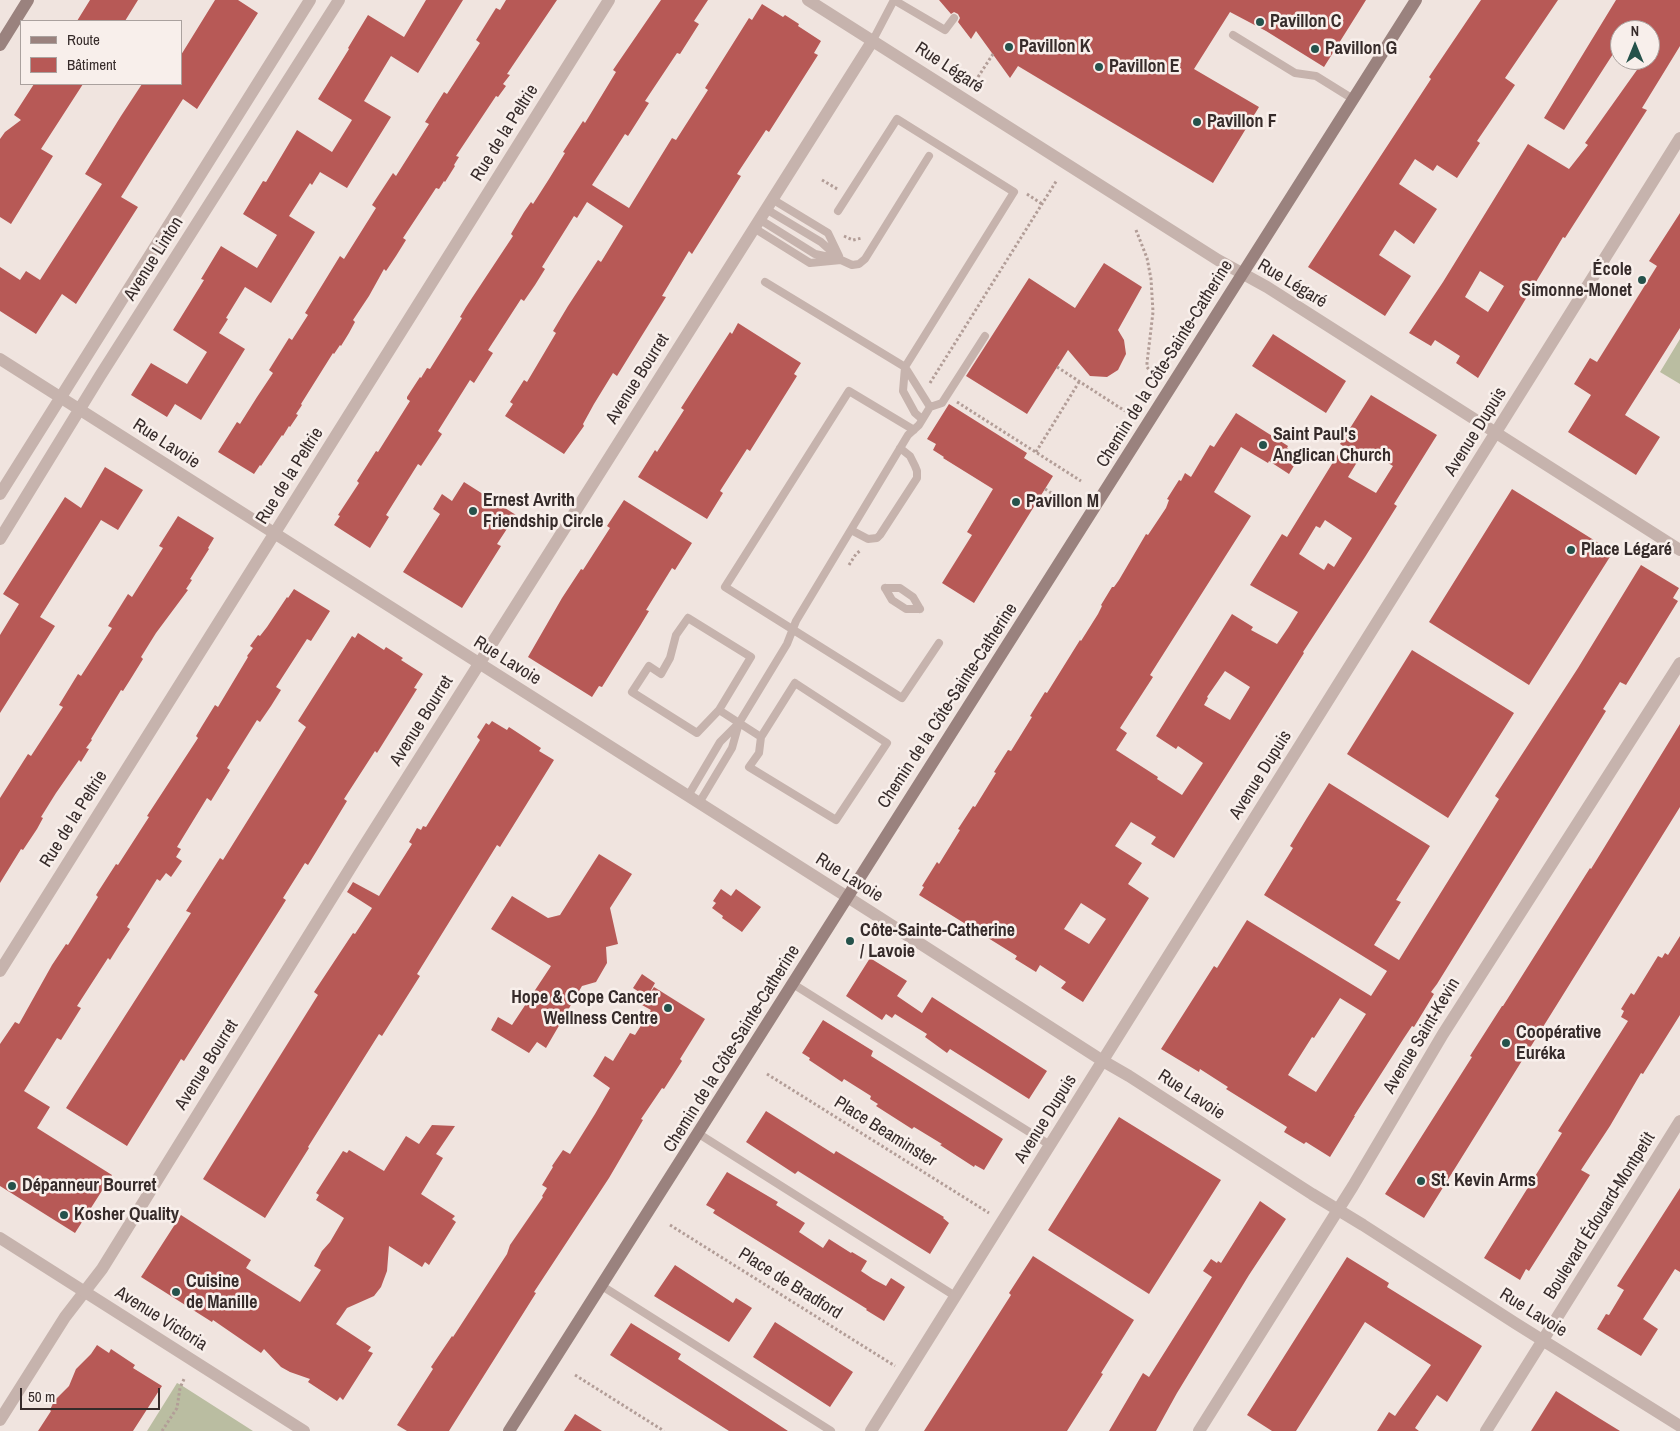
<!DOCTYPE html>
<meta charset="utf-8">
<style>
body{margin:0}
#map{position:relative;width:1680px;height:1431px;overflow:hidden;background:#f0e4df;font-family:"Archivo Narrow",sans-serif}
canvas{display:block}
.legend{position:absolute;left:20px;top:20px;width:162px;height:65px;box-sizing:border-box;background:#f8efeb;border:1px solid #aaa19e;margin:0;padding:6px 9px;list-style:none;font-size:15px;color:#362b2a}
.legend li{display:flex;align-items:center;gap:10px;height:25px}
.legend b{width:25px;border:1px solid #aaa19e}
.north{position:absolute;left:1610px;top:20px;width:50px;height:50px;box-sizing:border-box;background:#f8efeb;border:1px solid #aaa19e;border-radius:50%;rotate:0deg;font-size:14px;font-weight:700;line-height:20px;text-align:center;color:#362b2a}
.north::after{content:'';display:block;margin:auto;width:18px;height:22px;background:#25524b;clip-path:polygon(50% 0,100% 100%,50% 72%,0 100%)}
.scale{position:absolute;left:20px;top:1388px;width:140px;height:22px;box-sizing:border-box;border:2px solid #362b2a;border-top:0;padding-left:6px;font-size:15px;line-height:18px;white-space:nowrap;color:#362b2a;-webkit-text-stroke:4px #f8efeb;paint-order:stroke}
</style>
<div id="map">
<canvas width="1680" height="1431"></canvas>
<ul class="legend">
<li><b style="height:6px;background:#9a827e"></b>Route</li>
<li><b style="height:14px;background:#b75956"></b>Bâtiment</li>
</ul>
<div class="north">N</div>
<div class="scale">50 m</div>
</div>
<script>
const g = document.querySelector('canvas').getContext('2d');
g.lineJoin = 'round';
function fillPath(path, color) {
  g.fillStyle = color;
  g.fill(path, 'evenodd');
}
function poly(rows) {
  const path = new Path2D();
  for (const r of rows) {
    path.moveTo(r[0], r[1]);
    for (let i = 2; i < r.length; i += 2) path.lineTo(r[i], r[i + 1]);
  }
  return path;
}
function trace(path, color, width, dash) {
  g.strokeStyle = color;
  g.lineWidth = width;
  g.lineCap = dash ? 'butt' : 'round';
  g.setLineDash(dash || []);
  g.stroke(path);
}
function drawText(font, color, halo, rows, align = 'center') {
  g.font = font + ' "Archivo Narrow",sans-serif';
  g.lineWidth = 5;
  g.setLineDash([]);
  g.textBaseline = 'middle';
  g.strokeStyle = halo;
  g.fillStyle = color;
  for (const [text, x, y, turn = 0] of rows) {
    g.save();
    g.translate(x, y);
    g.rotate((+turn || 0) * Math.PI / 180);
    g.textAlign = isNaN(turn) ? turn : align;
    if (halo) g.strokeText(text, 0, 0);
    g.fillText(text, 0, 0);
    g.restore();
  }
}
const green = poly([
 [1680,339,1680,384,1660,372],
 [177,1383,181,1385,253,1431,147,1431]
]);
const building = poly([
 [90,0,138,0,125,21,77,21],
 [215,0,238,0,258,13,197,109,183,99,146,157,121,197,138,207,76,304,62,294,36,334,0,311,0,267,20,280,26,271,40,280,102,184,85,174,121,116,142,84,181,84,181,55],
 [426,0,463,0,418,73,391,56,364,101,391,117,347,188,320,172,312,185,310,183,289,216,315,232,271,303,245,287,226,318,228,319,219,333,245,349,201,420,175,404,167,417,131,395,151,363,187,384,207,352,173,330,204,280,201,279,221,246,257,268,277,235,243,214,263,181,266,182,297,130,332,152,352,120,318,99,349,49,348,48,368,15,404,37],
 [506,0,557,0,507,74,510,75,503,84,506,86,498,97,496,96,456,156,459,157,454,165,455,166,445,182,444,181,439,189,436,188,403,238,406,240,396,256,386,271,384,269,369,296,353,320,355,322,349,333,341,346,340,345,334,354,333,353,301,404,302,405,296,414,298,415,290,427,289,426,283,436,282,435,261,466,260,465,254,474,218,452,237,422,240,424,257,397,273,373,269,370,289,338,292,340,308,315,305,313,340,256,344,259,376,208,372,205,393,173,396,176,429,124,425,122,444,92,447,94,480,43,476,40,496,8,500,10],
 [661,0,708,0,694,21,699,24,680,54,677,53,645,101,649,103,628,136,625,134,592,185,629,208,672,138,676,140,699,104,708,90,705,88,749,18,752,20,762,4,783,17,785,15,799,24,798,26,821,41,814,53,818,55,769,132,766,130,737,174,741,176,692,254,689,251,662,296,666,297,641,337,617,376,613,373,594,404,583,424,584,426,564,454,505,416,513,404,510,402,524,380,527,382,556,333,553,331,568,306,598,260,601,262,623,226,587,202,577,218,574,216,542,267,545,269,535,285,524,301,521,299,488,350,493,353,474,383,470,380,438,431,442,434,421,466,418,464,386,515,389,517,370,548,334,525,340,516,338,515,359,483,357,481,376,451,378,452,410,401,407,399,407,397,420,377,421,378,427,368,430,369,462,318,460,317,466,307,513,236,511,234,524,212,531,202,533,204,549,179,565,153,563,152,583,121,585,123,616,72,613,70],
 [939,0,1366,0,1324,67,1266,31,1230,12,1194,69,1259,107,1213,183,1018,66,1010,78,976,31,971,39,958,22,960,18,958,14,954,12,951,14],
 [1481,0,1558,0,1505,78,1515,85,1477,141,1480,143,1457,178,1437,165,1433,171,1415,159,1399,184,1437,209,1414,244,1395,230,1379,255,1411,276,1385,316,1308,267,1431,79,1429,77],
 [1616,0,1680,0,1680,46,1642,108,1647,110,1565,238,1563,237,1478,378,1456,363,1460,356,1435,340,1431,346,1409,333,1443,282,1528,144,1569,169,1588,145,1585,143,1644,60,1650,60,1650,30,1620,30,1620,58,1613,54,1564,130,1544,118],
 [1480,271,1504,286,1488,312,1465,297],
 [34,84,83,84,41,149,53,156,11,224,0,217,0,139,5,132,21,120,14,115],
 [1680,213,1680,328,1625,415,1660,437,1636,475,1568,432,1591,395,1574,384,1590,358,1597,362,1657,266,1649,261],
 [1104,263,1142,287,1118,330,1124,340,1126,354,1118,370,1107,377,1090,376,1068,350,1027,414,966,376,1029,278,1075,308],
 [738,323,801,363,794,374,797,376,750,451,747,449,720,491,723,493,707,519,638,477,655,450,657,452,684,410,681,408,730,332,732,334],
 [1273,334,1346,381,1326,413,1252,366],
 [1371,395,1437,435,1394,504,1397,506,1365,557,1303,652,1304,653,1174,858,1151,844,1156,837,1131,822,1115,846,1142,863,1128,884,1149,898,1083,1002,1061,988,1066,982,1040,965,1036,972,1015,959,1017,956,919,895,924,887,922,886,937,862,939,864,960,830,958,829,973,806,975,807,996,773,994,772,1008,750,1011,751,1032,717,1030,716,1045,692,1047,693,1080,640,1081,641,1098,614,1102,606,1101,605,1112,587,1114,587,1119,580,1146,534,1148,535,1166,508,1169,500,1167,499,1179,480,1181,481,1185,473,1191,477,1210,445,1214,447,1236,413,1288,446,1287,448,1300,456,1289,474,1269,461,1268,463,1241,447,1214,492,1251,516,1150,675,1153,677,1120,728,1127,733,1116,750,1158,777,1157,779,1182,795,1203,763,1178,746,1176,749,1156,736,1232,614,1253,627,1251,630,1277,644,1288,628,1298,612,1250,585,1282,534,1287,537,1343,446,1340,444],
 [1365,449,1393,466,1376,493,1348,477],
 [1325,520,1352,538,1334,567,1328,563,1324,570,1299,554,1316,526,1320,528],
 [1225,671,1250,687,1230,720,1204,705,1208,698,1207,697],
 [1081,903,1106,919,1089,944,1064,929],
 [949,404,1027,453,1024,458,1053,476,974,603,942,583,972,535,967,532,993,489,943,458,944,457,933,450,936,444,927,439],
 [105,467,143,490,118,530,101,520,40,617,55,626,0,713,0,635,19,604,3,594,65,497,81,508],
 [464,482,516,515,497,544,501,546,462,608,403,572,440,514,433,509,442,494,452,501],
 [1512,489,1613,552,1529,685,1429,622],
 [624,500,692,543,675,570,672,568,646,610,649,611,640,626,602,687,599,686,592,697,528,657,562,598,581,569,583,570,610,528,607,526],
 [178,516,214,538,208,548,209,549,190,579,192,580,186,589,188,590,156,633,141,657,143,659,130,680,123,691,121,690,91,739,92,740,86,748,89,749,81,762,79,760,56,793,41,817,43,818,37,829,23,850,21,849,0,883,0,798,28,754,31,756,63,707,59,705,78,674,81,676,112,628,108,626,128,594,132,597,163,548,159,546],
 [1641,565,1679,588,1673,598,1678,601,1626,685,1620,682,1603,709,1606,711,1437,984,1431,992,1434,994,1414,1027,1412,1026,1404,1038,1354,1116,1355,1116,1330,1157,1306,1142,1304,1144,1284,1132,1287,1127,1226,1089,1228,1087,1200,1069,1199,1072,1161,1049,1214,966,1217,968,1247,920,1371,996,1387,971,1264,895,1293,848,1290,846,1307,818,1329,783,1430,846,1396,900,1401,902,1374,945,1399,960,1499,799,1495,796,1578,668],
 [1340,998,1366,1014,1316,1092,1288,1075,1312,1037,1314,1038],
 [294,589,330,611,311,641,307,639,276,687,281,690,271,706,260,722,257,720,227,768,230,770,211,801,207,798,177,847,181,849,176,857,182,861,171,877,166,873,160,881,157,879,127,927,130,929,120,944,110,960,108,958,77,1006,81,1008,61,1040,57,1038,24,1091,50,1107,37,1128,112,1175,75,1233,0,1186,0,1044,15,1022,19,1024,52,965,66,944,68,945,98,897,96,895,116,864,118,865,149,817,147,816,198,738,196,736,202,726,215,705,218,707,248,657,247,656,253,648,250,646,258,635,260,636,267,627,287,597,288,598],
 [358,633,384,650,386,647,403,658,401,660,423,674,414,688,417,689,377,753,375,751,344,799,347,801,316,852,308,865,305,863,283,898,286,900,184,1061,181,1059,127,1146,66,1108,191,913,186,911,220,858,223,860,306,727,298,721,352,636,355,638],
 [1412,650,1514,713,1448,818,1347,754],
 [492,721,507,730,509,727,541,748,539,751,554,760,500,847,497,845,417,974,420,976,382,1036,379,1034,308,1147,309,1148,265,1218,203,1179,318,995,314,992,353,933,355,934,372,908,347,892,353,882,379,896,412,844,409,842,417,828,421,830,423,826,426,827,480,740,477,737,486,723,489,725],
 [1680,724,1680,807,1424,1218,1385,1194,1472,1057,1470,1056,1502,1006,1503,1006,1590,868,1591,869],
 [599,854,632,874,610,908,618,944,606,947,607,963,596,982,582,986,546,1048,537,1042,529,1053,491,1030,498,1017,512,1025,551,966,491,929,512,896,548,918,560,915],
 [721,889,731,896,736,889,761,907,742,932,722,918,723,916,712,908,716,903,713,901],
 [1680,936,1680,1015,1643,1074,1641,1073,1610,1126,1581,1170,1590,1175,1529,1271,1526,1269,1520,1280,1484,1258,1562,1133,1558,1131,1628,1021,1621,1017,1624,1011,1621,1009,1631,993,1634,995,1658,956,1662,958,1665,953,1668,955],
 [870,958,907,981,897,996,922,1013,932,997,1047,1071,1029,1099,950,1049,947,1053,925,1037,927,1034,895,1014,892,1018,886,1014,882,1020,846,996],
 [642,974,655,983,647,997,633,988],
 [654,987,705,1019,680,1059,682,1061,664,1089,662,1088,641,1119,643,1120,609,1178,534,1292,536,1293,449,1431,407,1431,397,1425,433,1369,431,1367,452,1336,453,1337,507,1254,510,1245,543,1197,542,1196,547,1188,542,1185,553,1167,552,1166,563,1150,570,1154,595,1114,610,1088,593,1076,605,1056,613,1061,630,1033,635,1035,651,1010,642,1005],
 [823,1020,873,1051,871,1056,1003,1139,984,1170,975,1165,974,1167,940,1145,942,1144,914,1127,912,1129,876,1106,878,1104,870,1099,871,1096,844,1079,842,1082,809,1060,810,1058,802,1053],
 [766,1111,834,1154,836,1151,944,1217,943,1218,949,1223,930,1254,798,1171,795,1174,746,1142],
 [1119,1117,1221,1180,1149,1294,1048,1230],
 [432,1125,455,1126,436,1154,443,1158,421,1194,455,1216,452,1219,456,1222,429,1265,425,1262,422,1267,389,1246,387,1271,381,1287,374,1296,347,1308,336,1324,371,1347,368,1351,373,1353,343,1400,340,1397,337,1401,308,1382,310,1379,290,1372,281,1367,264,1349,261,1353,213,1320,212,1322,141,1277,181,1215,251,1260,246,1268,300,1302,321,1270,314,1266,322,1251,330,1242,344,1218,316,1200,319,1195,316,1193,343,1151,347,1153,349,1150,384,1171,406,1136,419,1144],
 [727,1172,778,1202,776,1205,805,1223,799,1232,823,1248,829,1239,851,1253,852,1252,867,1261,861,1271,873,1279,886,1286,891,1278,905,1287,884,1321,866,1310,867,1309,713,1213,715,1210,706,1205],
 [1680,1188,1680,1272,1675,1269,1643,1319,1658,1329,1641,1356,1597,1329,1606,1314,1609,1315,1624,1290,1617,1286],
 [1260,1201,1286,1219,1249,1275,1177,1393,1156,1431,1109,1431,1143,1373,1149,1377,1212,1277,1203,1271,1211,1259,1217,1263,1218,1261,1221,1263],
 [1033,1256,1134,1320,1101,1373,1103,1374,1067,1431,924,1431,1011,1295,1009,1293],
 [1347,1257,1389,1283,1387,1287,1482,1346,1447,1402,1437,1395,1415,1428,1419,1431,1377,1431,1389,1412,1395,1416,1431,1365,1365,1322,1296,1431,1272,1431,1247,1415],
 [675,1265,733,1303,736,1298,752,1308,729,1342,654,1296],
 [775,1322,853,1372,830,1407,753,1357],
 [631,1323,681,1354,678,1359,788,1431,729,1431,610,1355],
 [97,1345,109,1353,111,1349,135,1365,133,1368,162,1386,133,1431,38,1431,51,1411,50,1410,54,1401,69,1386,76,1369,91,1354],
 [1556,1391,1594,1415,1620,1431,1531,1431],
 [575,1414,602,1431,564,1431]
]);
const path = poly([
 [978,77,993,54],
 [822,180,839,190],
 [1027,194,1042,204],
 [1136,230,1147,258,1151,279,1153,312,1147,363,1147,367,1150,371],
 [844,236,853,240,862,238],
 [1057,367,1125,411],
 [930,383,1057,180],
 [957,402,1081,481],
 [1036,452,1079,382],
 [1045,489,1067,503],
 [849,565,856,554,861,550],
 [767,1074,989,1213],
 [670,1225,895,1366],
 [575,1375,664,1431],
 [162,1431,177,1408,180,1388,184,1379]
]);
const service = poly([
 [894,0,945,30,954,18],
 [1233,35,1295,73,1316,76,1353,99],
 [873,40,894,0],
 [772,199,828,233,839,256],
 [766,209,821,242,841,260,852,265,859,264,865,259,929,156],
 [759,219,815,254,834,258],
 [754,228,810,263,841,260],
 [765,282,905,367,1014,192,897,119,838,211],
 [905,367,903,391,915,413,922,419],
 [905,367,930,407],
 [914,430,849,391,725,587,902,698,939,643],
 [851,530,868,539,877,538,880,535,917,478,917,471,915,466,910,456,900,448],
 [885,588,900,588,913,597,920,609],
 [885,588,892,600,906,609,920,609],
 [688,618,751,657,719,710,697,733,632,692,649,666,661,674,670,658,676,635,688,618],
 [795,683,887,743,836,820,749,767,759,753,761,737,795,683],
 [719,710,761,737],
 [739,723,787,644,796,621,908,435,919,425,930,407,942,403,985,336],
 [688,796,720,742,739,723,732,748,699,803],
 [793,984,1050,1145],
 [699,1134,955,1296],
 [602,1286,831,1431]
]);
const minor = poly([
 [808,0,1218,260,1267,287,1680,550],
 [0,359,871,912,1103,1061,1129,1076,1312,1194,1363,1225,1515,1323,1680,1426],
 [0,494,310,0],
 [0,539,100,376,339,0],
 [0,971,609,0],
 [0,1420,65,1317,102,1269,359,854,873,40],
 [871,1431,1680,138],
 [1199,1431,1353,1186,1443,1034,1680,663],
 [1486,1431,1680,1121]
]);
const tertiary = poly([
 [0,1238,304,1431]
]);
const secondary = poly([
 [0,45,28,0],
 [509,1431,1416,0]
]);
const markers = [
 [1260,22,5,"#25524b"],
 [1009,47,5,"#25524b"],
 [1315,49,5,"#25524b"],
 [1099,67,5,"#25524b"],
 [1197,122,5,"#25524b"],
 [1642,280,5,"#25524b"],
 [1263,445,5,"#25524b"],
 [1016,502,5,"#25524b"],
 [473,511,5,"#25524b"],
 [1571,550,5,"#25524b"],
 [850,941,5,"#25524b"],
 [668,1008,5,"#25524b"],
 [1506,1043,5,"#25524b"],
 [1421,1181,5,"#25524b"],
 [12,1186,5,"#25524b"],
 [64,1215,5,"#25524b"],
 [176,1292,5,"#25524b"]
];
const poiNames = [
 ["Pavillon C",1270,22],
 ["Pavillon K",1019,47],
 ["Pavillon G",1325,49],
 ["Pavillon E",1109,67],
 ["Pavillon F",1207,122],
 ["École",1632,270,"right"],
 ["Simonne-Monet",1632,291,"right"],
 ["Saint Paul's",1273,435],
 ["Anglican Church",1273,456],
 ["Ernest Avrith",483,501],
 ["Friendship Circle",483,522],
 ["Pavillon M",1026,502],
 ["Place Légaré",1581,550],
 ["Côte-Sainte-Catherine",860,931],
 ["/ Lavoie",860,952],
 ["Hope & Cope Cancer",658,998,"right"],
 ["Wellness Centre",658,1019,"right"],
 ["Coopérative",1516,1033],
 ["Euréka",1516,1054],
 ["St. Kevin Arms",1431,1181],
 ["Dépanneur Bourret",22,1186],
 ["Kosher Quality",74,1215],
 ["Cuisine",186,1282],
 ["de Manille",186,1303]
];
const streetNames = [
 ["Rue Légaré",949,68,33],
 ["Rue de la Peltrie",505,133,-58],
 ["Avenue Linton",154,259,-58],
 ["Rue Légaré",1292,284,31],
 ["Chemin de la Côte-Sainte-Catherine",1165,364,-58],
 ["Avenue Bourret",638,379,-58],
 ["Avenue Dupuis",1476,432,-58],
 ["Rue Lavoie",166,444,33],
 ["Rue de la Peltrie",290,476,-58],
 ["Rue Lavoie",507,661,32],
 ["Chemin de la Côte-Sainte-Catherine",948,706,-57],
 ["Avenue Bourret",422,721,-58],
 ["Avenue Dupuis",1261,775,-58],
 ["Rue de la Peltrie",74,819,-58],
 ["Rue Lavoie",849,878,32],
 ["Avenue Saint-Kevin",1422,1036,-59],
 ["Chemin de la Côte-Sainte-Catherine",732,1049,-58],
 ["Avenue Bourret",207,1065,-58],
 ["Rue Lavoie",1191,1095,33],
 ["Avenue Dupuis",1046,1119,-58],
 ["Place Beaminster",885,1132,32],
 ["Boulevard Édouard-Montpetit",1600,1216,-58],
 ["Place de Bradford",790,1284,32],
 ["Rue Lavoie",1533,1313,32],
 ["Avenue Victoria",161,1319,32]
];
fillPath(green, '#babda1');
fillPath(building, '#b75956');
trace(path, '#b29d97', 3, [2.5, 2.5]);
trace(service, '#c6b3ad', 8);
trace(minor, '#c6b3ad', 12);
trace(tertiary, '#c6b3ad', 12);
trace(secondary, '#9a827e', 12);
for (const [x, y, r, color] of markers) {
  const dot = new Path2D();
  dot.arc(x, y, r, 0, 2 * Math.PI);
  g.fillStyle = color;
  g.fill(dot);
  trace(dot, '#f8efeb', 2);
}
drawText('bold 18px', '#362b2a', '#f8efeb', poiNames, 'left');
drawText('18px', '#362b2a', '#f8efeb', streetNames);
</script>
